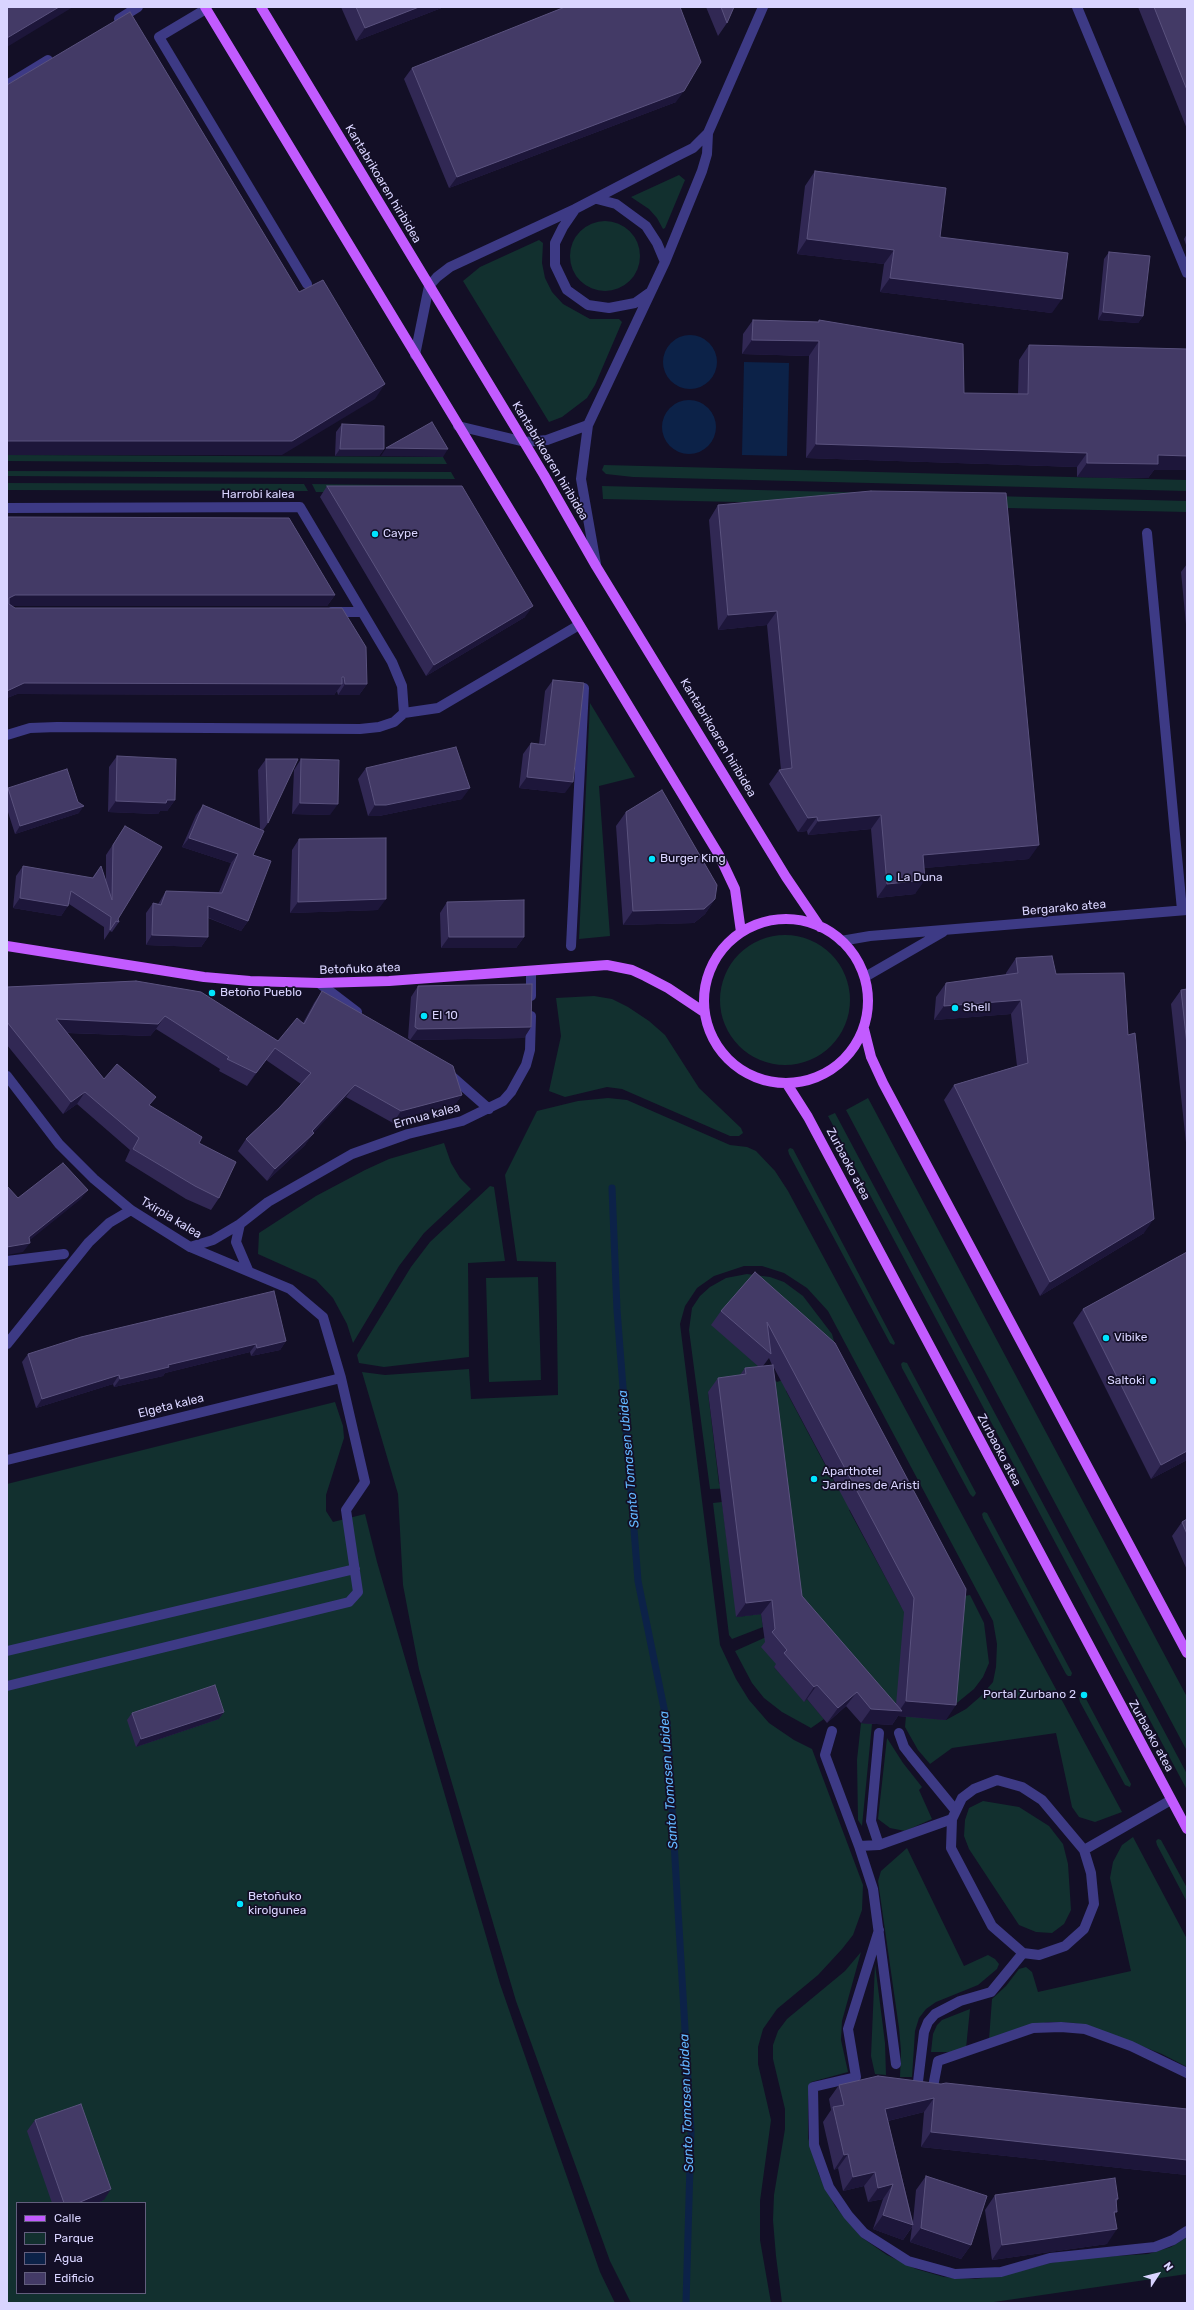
<!DOCTYPE html>
<meta charset="utf-8">
<style>
body{margin:0}
#map{position:relative;width:1194px;height:2310px;overflow:hidden;background:#130f26;font-family:Rubik,sans-serif}
canvas{display:block}
.frame{position:absolute;inset:0;border:8px solid #d9d4ff;pointer-events:none}
.legend{position:absolute;left:16px;top:2202px;width:130px;height:92px;box-sizing:border-box;background:#130f26;border:1px solid #625e7d;margin:0;padding:5px 7px;list-style:none;font-size:12px;color:#d9d4ff}
.legend li{display:flex;align-items:center;gap:8px;height:20px}
.legend b{width:20px;border:1px solid #625e7d}
.north{position:absolute;left:1138px;top:2254px;width:40px;height:40px;-webkit-text-stroke:3px #130f26;paint-order:stroke;rotate:54deg;font-size:11px;font-weight:700;line-height:16px;text-align:center;color:#d9d4ff}
.north::after{content:'';display:block;margin:auto;width:14px;height:18px;background:#d9d4ff;clip-path:polygon(50% 0,100% 100%,50% 72%,0 100%)}
</style>
<div id="map">
<canvas width="1194" height="2310"></canvas>
<div class="frame"></div>
<ul class="legend">
<li><b style="height:5px;background:#c25bff"></b>Calle</li>
<li><b style="height:11px;background:#12302f"></b>Parque</li>
<li><b style="height:11px;background:#0c2248"></b>Agua</li>
<li><b style="height:11px;background:#433a66"></b>Edificio</li>
</ul>
<div class="north">N</div>
</div>
<script>
const g = document.querySelector('canvas').getContext('2d');
g.lineJoin = 'round';
function fillPath(path, color) {
  g.fillStyle = color;
  g.fill(path, 'evenodd');
}
function poly(rows) {
  const path = new Path2D();
  for (const r of rows) {
    if (r.length === 3) {
      path.moveTo(r[0] + r[2], r[1]);
      path.arc(r[0], r[1], r[2], 0, 2 * Math.PI);
      continue;
    }
    path.moveTo(r[0], r[1]);
    for (let i = 2; i < r.length; i += 2) path.lineTo(r[i], r[i + 1]);
  }
  return path;
}
function trace(path, color, width, dash) {
  g.strokeStyle = color;
  g.lineWidth = width;
  g.lineCap = dash ? 'butt' : 'round';
  g.setLineDash(dash || []);
  g.stroke(path);
}
function drawText(font, color, halo, rows, align = 'center') {
  g.font = font + ' Rubik,sans-serif';
  g.lineWidth = 3.5;
  g.setLineDash([]);
  g.textBaseline = 'middle';
  g.strokeStyle = halo;
  g.fillStyle = color;
  for (const [text, x, y, turn = 0] of rows) {
    g.save();
    g.translate(x, y);
    g.rotate((+turn || 0) * Math.PI / 180);
    g.textAlign = isNaN(turn) ? turn : align;
    if (halo) g.strokeText(text, 0, 0);
    g.fillText(text, 0, 0);
    g.restore();
  }
}
const green = poly([
 [679,175,685,180,665,228,663,229,657,218,649,209,631,197],
 [605,256,35],
 [539,240,543,243,542,263,545,278,552,292,563,304,590,319,619,319,622,322,595,385,587,398,562,417,549,422,463,281,480,267],
 [7,455,443,457,447,464,7,461],
 [604,465,1187,480,1187,491,633,477,606,474,602,470],
 [7,471,451,472,455,479,7,476],
 [7,483,304,484,308,491,7,490],
 [312,484,458,486,463,493,316,492],
 [602,486,1187,501,1187,512,603,499],
 [590,703,635,777,599,786,610,936,579,939],
 [785,1000,65],
 [594,996,612,999,628,1007,649,1021,665,1035,699,1088,741,1128,743,1133,739,1136,730,1136,622,1089,607,1087,565,1097,549,1091,561,1036,556,998],
 [608,1098,627,1100,730,1145,747,1147,756,1151,775,1171,788,1191,1122,1812,1095,1822,1079,1817,1072,1807,1056,1733,952,1748,930,1764,918,1750,905,1727,906,1716,946,1720,966,1709,981,1696,993,1682,996,1667,997,1644,993,1621,828,1311,807,1288,784,1273,762,1266,744,1266,714,1276,697,1288,685,1306,680,1324,720,1645,736,1679,749,1700,769,1723,794,1740,812,1749,863,1885,862,1910,853,1935,842,1949,818,1975,777,2009,763,2029,758,2047,758,2064,771,2120,760,2201,760,2240,771,2303,631,2303,610,2261,516,2001,434,1722,419,1669,403,1585,398,1494,362,1372,385,1375,469,1369,471,1399,558,1395,556,1262,517,1261,505,1175,537,1111,578,1101],
 [868,1098,1187,1697,1187,1751,846,1110],
 [835,1113,1187,1774,1187,1790,828,1116],
 [444,1143,451,1163,460,1178,471,1189,424,1233,399,1266,353,1343,347,1324,333,1298,316,1280,258,1254,259,1233,316,1196,365,1170,389,1159],
 [790,1148,793,1149,895,1343,894,1345,890,1343,789,1154,788,1150],
 [490,1186,494,1187,505,1261,468,1263,469,1357,384,1367,359,1363,357,1355,411,1267,430,1242],
 [747,1274,770,1277,784,1282,803,1296,832,1334,835,1345,712,1325,777,1382,789,1378,786,1391,839,1491,850,1489,865,1501,849,1510,901,1606,913,1607,896,1708,792,1610,708,1392,719,1484,739,1488,710,1489,689,1330,692,1308,700,1296,710,1287,726,1278],
 [538,1277,541,1380,489,1382,486,1278],
 [903,1362,907,1363,976,1493,975,1495,973,1497,970,1494,902,1368,901,1364],
 [335,1402,343,1426,344,1438,326,1495,326,1511,333,1522,365,1514,377,1562,500,1984,600,2272,615,2303,7,2303,7,1484],
 [17,2203,145,2203,145,2293,17,2293],
 [722,1502,737,1617,761,1614,763,1627,732,1639,729,1635,713,1503],
 [984,1512,987,1513,1072,1673,1071,1676,1068,1676,1066,1674,983,1518,982,1514],
 [970,1595,984,1623,989,1663,983,1677,974,1689,947,1711,954,1598],
 [772,1637,777,1664,774,1667,804,1701,807,1699,824,1719,811,1728,782,1712,764,1698,752,1683,735,1651,764,1638],
 [1081,1695,1085,1697,1131,1784,1130,1787,1125,1785,1080,1702,1079,1698],
 [861,1723,872,1724,862,1826,858,1820,857,1760],
 [887,1738,903,1763,922,1787,919,1790,932,1819,905,1831,890,1828,878,1819],
 [983,1801,1019,1807,1049,1826,1063,1844,1068,1864,1071,1910,1064,1924,1052,1933,1036,1932,1019,1925,969,1849,964,1836,965,1820,969,1808],
 [1133,1837,1187,1939,1187,2067,1162,2054,1103,2031,1075,2023,1049,2022,1027,2026,989,2040,992,1999,1006,1986,1019,1969,1026,1967,1032,1972,1038,1992,1131,1971,1110,1878,1113,1862,1122,1845],
 [1158,1839,1161,1840,1187,1888,1187,1902,1157,1845,1156,1841],
 [907,1848,964,1966,988,1955,995,1959,999,1964,997,1969,978,1985,936,2002,926,2009,919,2018,915,2031,912,2077,900,2077,901,2051,899,2028,878,1881,881,1871],
 [861,1952,842,2021,841,2040,848,2072,811,2082,808,2101,808,2138,819,2175,835,2206,861,2237,887,2255,916,2269,944,2277,975,2279,1005,2275,1050,2263,1083,2258,1148,2254,1171,2247,1187,2237,1187,2274,987,2303,782,2303,776,2256,773,2220,774,2195,785,2129,785,2109,773,2059,773,2045,778,2031,787,2019,845,1971],
 [875,1964,885,2043,886,2075,875,2074,871,2056],
 [970,2009,966,2048,954,2052,931,2052,933,2034,937,2025,942,2020]
]);
const water = poly([
 [690,362,27],
 [744,362,789,363,787,456,742,455],
 [689,427,27]
]);
const stream = poly([
 [612,1188,617,1310,638,1581,667,1723,691,2131,686,2303]
]);
const minor = poly([
 [1077,7,1187,273],
 [206,9,159,37,307,284],
 [119,19,138,7],
 [7,85,48,60],
 [597,199,616,204,646,226,657,243,665,262],
 [574,211,563,227,555,243,555,265,567,290,588,305,609,308,635,303,649,293],
 [415,355,429,286,437,277,450,267,575,209,677,156,693,148,708,133],
 [458,426,525,442,547,440,588,425],
 [7,508,300,507,392,662,402,686,404,713],
 [1147,533,1182,910],
 [596,564,581,479,588,425,665,262,702,171,707,154,708,133,763,7],
 [332,612,362,612],
 [7,735,30,728,57,727,360,729,379,727,394,722,404,713,438,708,579,625],
 [841,941,870,936,1187,910],
 [571,946,584,688],
 [865,977,943,932],
 [319,983,357,1012],
 [531,996,531,972],
 [448,1073,489,1109],
 [7,1076,59,1144,94,1179,131,1210,190,1247,290,1289,323,1317,341,1378,365,1482,346,1510,358,1592,349,1602,7,1686],
 [190,1247,213,1240,240,1224],
 [7,1261,64,1254],
 [248,1270,236,1242,240,1224,268,1202,352,1154,408,1134,462,1121,503,1101,511,1092,526,1065,530,1050,531,1016],
 [7,1344,89,1242,109,1223,131,1210],
 [7,1460,341,1378],
 [7,1651,355,1569],
 [832,1731,825,1755,859,1846,879,1845],
 [879,1733,871,1821,879,1845,952,1819],
 [899,1733,904,1747,911,1756,956,1811],
 [997,1780,1022,1787,1042,1800,1084,1850,1091,1873,1094,1904,1084,1929,1065,1946,1039,1955,1023,1953,992,1926,951,1848,952,1819,962,1798,974,1789,997,1780],
 [859,1846,873,1889,896,2064],
 [1084,1850,1171,1800],
 [879,1930,848,2029,856,2077,813,2087,814,2145,829,2187,848,2215,864,2233,908,2261,955,2274,1001,2272,1050,2258,1155,2247,1173,2240,1187,2231],
 [1023,1953,991,1992,960,2001,935,2014,928,2022,924,2032,917,2090,932,2092,938,2061,1033,2028,1061,2027,1085,2029,1131,2046,1187,2073]
]);
const major = poly([
 [205,7,719,855,735,889,741,932],
 [261,7,544,475,596,566,786,877,820,927],
 [786,1001,82],
 [7,946,204,977,250,981,319,983,389,981,607,965,632,970,645,976,668,988,704,1012],
 [864,1029,871,1057,883,1083,1187,1653],
 [787,1084,808,1117,1187,1829]
]);
const wall = poly([
 [341,7,444,7,356,41],
 [706,7,734,7,727,23,718,36],
 [1138,7,1187,7,1187,129],
 [412,68,676,102,449,188,404,79],
 [815,171,940,237,1052,313,880,292,884,264,797,254,805,186],
 [1187,234,1187,248,1184,239],
 [1109,252,1143,316,1138,323,1098,320,1104,259],
 [753,320,818,322,819,320,964,393,1018,394,1019,360,1029,345,1187,349,1187,470,1154,470,1148,478,1077,477,1077,467,806,458,809,356,742,354,743,334],
 [342,424,384,449,379,456,335,456,336,432],
 [327,486,525,617,426,676,320,497],
 [718,505,1029,859,924,868,915,894,877,898,871,829,808,835,807,831,798,832,769,784,779,770,781,770,767,625,718,630,709,520],
 [7,517,335,595,327,606,11,606,15,608,342,608,367,684,359,695,338,695,337,691,334,695,17,694,7,698],
 [1187,564,1187,635,1181,572],
 [553,680,565,793,519,788,523,754,531,743,539,744,545,691],
 [117,756,175,800,167,811,160,811,158,814,108,812,109,767],
 [266,759,268,823,263,830,253,855,248,921,241,931,208,918,208,937,201,947,146,945,146,913,153,903,158,904,160,901,166,891,219,892,231,863,182,847,196,815,203,805,260,829,258,770],
 [301,759,330,815,292,814,294,770],
 [366,768,462,799,379,816,368,816,358,779],
 [8,788,79,813,15,834,7,809,7,789],
 [626,812,715,899,705,914,694,923,623,925,616,826],
 [125,826,118,919,119,922,112,932,110,931,104,940,104,927,69,904,61,916,13,908,16,876,23,866,92,878,101,866,106,881,106,855],
 [299,839,378,910,290,913,292,850],
 [447,902,524,937,516,948,441,948,440,913],
 [1016,958,1056,974,1128,1035,1144,1233,1040,1296,944,1100,954,1085,1017,1066,1011,1014,934,1020,936,997,946,983,1006,975,1006,973],
 [136,981,278,1041,303,1023,314,1003,322,991,462,1095,453,1107,393,1123,346,1097,313,1133,305,1145,267,1181,238,1151,246,1139,279,1108,301,1084,266,1060,247,1086,219,1071,220,1069,156,1029,150,1036,67,1033,104,1079,150,1106,199,1143,219,1198,211,1210,186,1199,125,1161,130,1150,77,1104,63,1114,7,1045,7,987],
 [418,986,531,1027,524,1038,410,1040,408,1038,411,997],
 [1187,989,1187,1152,1171,1004,1181,990],
 [1187,1252,1187,1460,1151,1479,1073,1323,1083,1309],
 [755,1272,966,1589,946,1720,898,1716,892,1725,861,1723,846,1706,827,1723,807,1699,804,1702,774,1667,776,1664,761,1647,765,1642,761,1614,736,1617,708,1392,718,1378,740,1375,745,1368,759,1367,711,1325,721,1311],
 [769,1358,772,1365,763,1366],
 [773,1366,904,1612,896,1705,802,1596],
 [286,1341,280,1350,251,1356,250,1352,165,1373,163,1376,114,1387,113,1384,36,1408,22,1362,28,1354],
 [1187,1519,1187,1570,1172,1536,1182,1522],
 [224,1712,219,1719,136,1747,127,1720,132,1713],
 [941,2084,1187,2109,1187,2175,921,2147,924,2112,888,2121,913,2222,916,2190,926,2176,971,2245,961,2259,910,2242,912,2227,903,2240,873,2229,883,2199,868,2202,864,2186,843,2191,838,2168,834,2170,823,2122,831,2110,829,2099,839,2085],
 [35,2120,104,2200,97,2203,52,2203,27,2131],
 [995,2195,1118,2199,1116,2203,1115,2215,1107,2244,992,2260,985,2210]
]);
const shadedWall = poly([
 [59,7,73,7,7,47,7,38],
 [419,7,444,7,356,41,365,28],
 [684,91,676,102,449,188,457,177],
 [807,239,894,250,884,264,797,254],
 [890,278,1062,299,1052,313,880,292],
 [1103,312,1143,316,1138,323,1098,320],
 [752,340,819,341,809,356,742,354],
 [385,384,375,399,282,455,7,455,7,441],
 [816,444,1087,453,1077,467,806,458],
 [386,448,448,449,443,457,381,456],
 [340,449,384,449,379,456,335,456],
 [1158,455,1187,456,1187,470,1154,470,1148,478,1077,477,1087,463],
 [15,595,335,595,327,606,7,606,9,598],
 [533,606,525,617,426,676,434,665],
 [777,611,767,625,718,630,728,615],
 [344,677,339,684,342,684,334,695,17,694,7,698,7,691,24,683],
 [345,684,367,684,359,695,338,695],
 [527,777,573,782,565,793,519,788],
 [470,788,462,799,379,816,368,816,375,805],
 [167,800,175,800,167,811,160,811,158,814,108,812,116,801],
 [300,803,338,804,330,815,292,814],
 [84,806,79,813,15,834,20,826],
 [881,815,871,829,808,835,818,821],
 [817,817,807,831,798,832,808,818],
 [189,838,238,854,231,863,182,847],
 [1039,845,1029,859,913,869,923,855],
 [925,880,915,894,877,898,887,884],
 [20,898,68,906,61,916,13,908],
 [386,899,378,910,290,913,298,902],
 [715,899,705,914,694,923,623,925,633,911],
 [208,906,248,921,241,931,202,915],
 [152,935,208,937,201,947,146,945],
 [449,937,524,937,516,948,441,948],
 [1021,1000,1011,1014,934,1020,944,1006],
 [165,1016,156,1029,150,1036,47,1032,56,1019],
 [531,1027,524,1038,410,1040,418,1029],
 [275,1048,266,1060,247,1086,256,1073],
 [355,1085,346,1097,310,1137,314,1133,305,1145,267,1181,275,1169,312,1131],
 [85,1092,77,1104,63,1114,71,1102],
 [462,1095,453,1107,393,1123,401,1111],
 [88,1190,81,1199,25,1244,30,1243,23,1252,7,1255,7,1247,29,1237],
 [1154,1219,1144,1233,1040,1296,1050,1282],
 [286,1341,280,1350,251,1356,257,1348],
 [256,1344,250,1352,165,1373,163,1376,114,1387,120,1379,168,1365],
 [119,1375,113,1384,36,1408,42,1399],
 [1187,1451,1187,1460,1151,1479,1161,1465],
 [772,1600,761,1614,736,1617,746,1603],
 [817,1685,807,1699,804,1702,814,1687],
 [857,1692,846,1706,827,1723,838,1708],
 [906,1701,956,1705,946,1720,898,1716,892,1725,861,1723,871,1709,899,1711],
 [224,1712,219,1719,136,1747,141,1739],
 [934,2098,924,2112,875,2124,885,2109],
 [931,2132,1187,2160,1187,2175,921,2147],
 [848,2154,838,2168,834,2170,844,2155],
 [875,2172,864,2186,843,2191,853,2177],
 [893,2184,883,2199,868,2202,878,2188],
 [111,2189,104,2200,97,2203,78,2203],
 [883,2215,913,2225,903,2240,873,2229],
 [921,2228,971,2245,961,2259,910,2242],
 [1117,2229,1107,2244,992,2260,1002,2245]
]);
const building = poly([
 [7,7,59,7,7,38,7,7],
 [356,7,419,7,365,28,356,7],
 [565,7,680,7,701,62,684,91,457,177,412,68,565,7],
 [721,7,734,7,727,23,721,7],
 [1154,7,1187,7,1187,90,1154,7],
 [130,12,299,292,323,280,385,384,292,441,7,441,7,85,130,12],
 [815,171,946,188,940,237,1068,253,1062,299,890,278,894,250,807,239,815,171],
 [1109,252,1150,256,1143,316,1103,312,1109,252],
 [753,320,819,322,819,320,963,344,964,393,1028,394,1029,345,1187,349,1187,456,1158,455,1158,464,1087,463,1087,453,816,444,819,341,752,340,753,320],
 [432,422,448,449,386,448,432,422],
 [342,424,384,426,384,449,340,449,342,424],
 [327,486,462,486,533,606,434,665,327,486],
 [871,491,1006,493,1039,845,923,855,925,880,887,884,881,815,818,821,817,817,808,818,779,770,792,768,777,611,728,615,718,505,871,491],
 [7,517,289,518,335,595,15,595,9,598,9,604,15,608,342,608,366,647,367,684,345,684,344,677,342,677,342,684,24,683,7,691,7,517],
 [553,680,584,683,573,782,527,777,531,743,545,745,553,680],
 [456,747,470,788,386,805,375,805,366,768,456,747],
 [117,756,176,759,175,800,167,800,166,803,116,801,117,756],
 [266,759,298,759,268,823,266,759],
 [301,759,339,760,338,804,300,803,301,759],
 [67,769,78,802,84,806,20,826,8,788,67,769],
 [662,790,717,885,715,899,704,909,633,911,626,812,662,790],
 [203,805,264,831,253,855,271,861,248,921,208,906,208,937,152,935,153,903,161,905,166,891,222,893,238,854,189,838,203,805],
 [125,826,162,847,118,919,119,922,116,921,110,930,111,917,71,891,68,906,20,898,23,866,93,878,101,866,112,900,113,845,125,826],
 [386,838,386,899,298,902,299,839,386,838],
 [524,900,524,937,449,937,447,902,524,900],
 [1052,956,1056,974,1124,973,1128,1035,1135,1033,1154,1219,1050,1282,954,1085,1028,1063,1021,1000,944,1006,946,983,1018,973,1016,958,1052,956],
 [136,981,201,992,278,1041,297,1018,304,1024,322,991,453,1066,462,1095,401,1111,355,1085,312,1131,314,1133,275,1169,246,1139,279,1108,311,1073,275,1048,256,1073,227,1059,229,1057,165,1016,158,1024,56,1019,104,1079,117,1064,156,1097,149,1105,202,1137,199,1143,236,1162,219,1198,195,1186,133,1149,139,1138,85,1092,71,1102,7,1022,7,987,136,981],
 [532,984,531,1027,418,1029,415,1027,418,986,532,984],
 [1187,989,1187,1045,1181,990,1187,989],
 [63,1163,88,1190,29,1237,30,1243,7,1247,7,1186,18,1198,63,1163],
 [1187,1252,1187,1451,1161,1465,1083,1309,1187,1252],
 [755,1272,835,1343,966,1589,956,1705,906,1701,914,1598,767,1322,771,1354,721,1311,755,1272],
 [274,1291,286,1341,257,1348,256,1344,168,1365,169,1367,120,1379,119,1375,42,1399,28,1354,81,1337,274,1291],
 [773,1365,802,1596,902,1711,871,1709,857,1692,838,1708,817,1685,814,1687,784,1653,787,1650,772,1632,775,1629,772,1600,746,1603,718,1378,746,1374,745,1368,773,1365],
 [1187,1519,1187,1534,1182,1522,1187,1519],
 [215,1685,224,1712,141,1739,132,1713,215,1685],
 [878,2076,941,2084,946,2083,1187,2109,1187,2160,931,2132,934,2098,885,2109,913,2225,883,2215,893,2184,878,2188,875,2172,853,2177,848,2154,844,2155,833,2107,844,2105,839,2085,878,2076],
 [81,2104,111,2189,78,2203,64,2203,35,2120,81,2104],
 [926,2176,987,2196,971,2245,921,2228,926,2176],
 [1115,2178,1118,2199,1116,2199,1117,2212,1114,2212,1117,2229,1002,2245,995,2195,1115,2178]
]);
const markers = [
 [375,534,4,"#00e5ff"],
 [652,859,4,"#00e5ff"],
 [889,878,4,"#00e5ff"],
 [212,993,4,"#00e5ff"],
 [955,1008,4,"#00e5ff"],
 [424,1016,4,"#00e5ff"],
 [1106,1338,4,"#00e5ff"],
 [1153,1381,4,"#00e5ff"],
 [814,1479,4,"#00e5ff"],
 [1084,1695,4,"#00e5ff"],
 [240,1904,4,"#00e5ff"]
];
const streetNames = [
 ["Kantabrikoaren hiribidea",383,184,59],
 ["Kantabrikoaren hiribidea",550,461,59],
 ["Harrobi kalea",258,495],
 ["Kantabrikoaren hiribidea",718,738,59],
 ["Bergarako atea",1064,908,-5],
 ["Betoñuko atea",360,969,-2],
 ["Ermua kalea",427,1116,-15],
 ["Zurbaoko atea",848,1164,62],
 ["Txirpia kalea",171,1218,31],
 ["Elgeta kalea",171,1406,-14],
 ["Zurbaoko atea",999,1450,62],
 ["Zurbaoko atea",1151,1736,61]
];
const poiNames = [
 ["Caype",383,534],
 ["Burger King",660,859],
 ["La Duna",897,878],
 ["Betoño Pueblo",220,993],
 ["Shell",963,1008],
 ["El 10",432,1016],
 ["Vibike",1114,1338],
 ["Saltoki",1145,1381,"right"],
 ["Aparthotel",822,1472],
 ["Jardines de Aristi",822,1486],
 ["Portal Zurbano 2",1076,1695,"right"],
 ["Betoñuko",248,1897],
 ["kirolgunea",248,1911]
];
const waterNames = [
 ["Santo Tomasen ubidea",629,1459,-95],
 ["Santo Tomasen ubidea",669,1780,-94],
 ["Santo Tomasen ubidea",687,2103,-92]
];
fillPath(green, '#12302f');
fillPath(water, '#0c2248');
trace(stream, '#0c2248', 7);
trace(minor, '#3d3a85', 10);
trace(major, '#c25bff', 10);
fillPath(wall, '#312854');
fillPath(shadedWall, '#1d163a');
fillPath(building, '#433a66');
trace(building, '#5a527e', 1);
for (const [x, y, r, color] of markers) {
  const dot = new Path2D();
  dot.arc(x, y, r, 0, 2 * Math.PI);
  g.fillStyle = color;
  g.fill(dot);
  trace(dot, '#130f26', 1.5);
}
drawText('12px', '#d9d4ff', '#130f26', streetNames);
drawText('12px', '#d9d4ff', '#130f26', poiNames, 'left');
drawText('italic 13px', '#62b6ff', '#130f26', waterNames);
</script>
